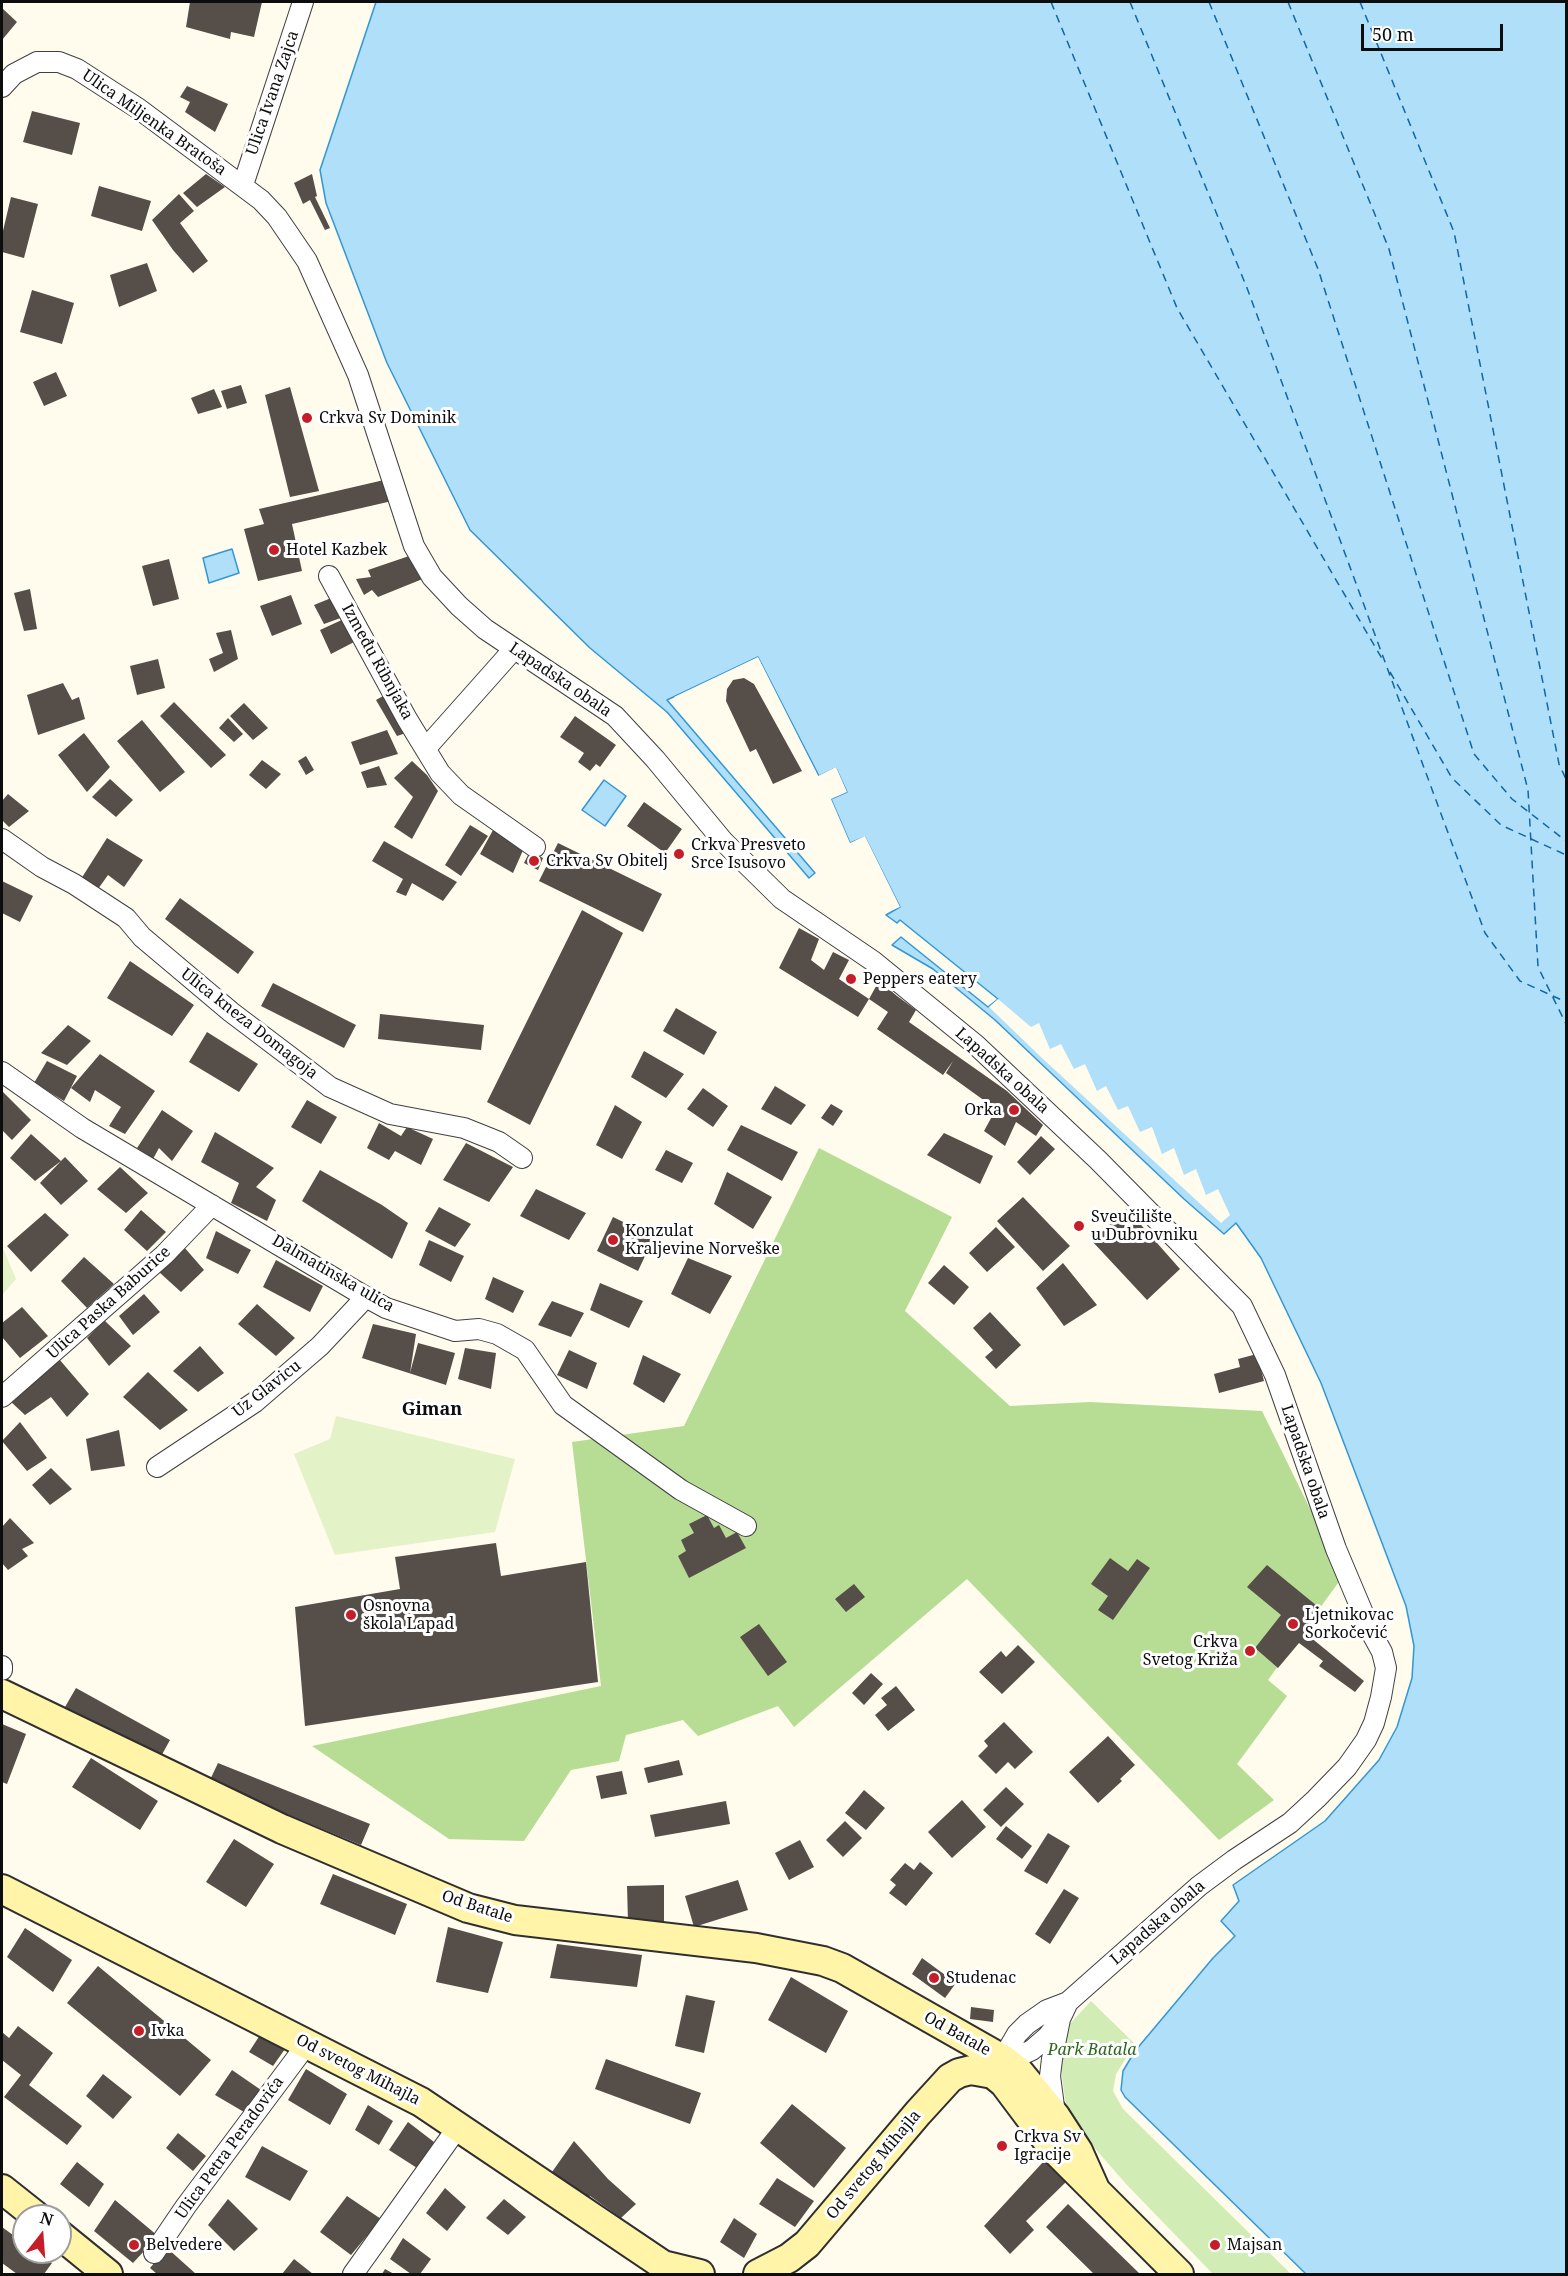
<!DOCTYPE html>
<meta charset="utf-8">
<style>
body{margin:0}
#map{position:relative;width:1568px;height:2276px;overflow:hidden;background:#fffbed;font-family:"Noto Serif",serif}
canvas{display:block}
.frame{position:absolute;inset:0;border:3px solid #0d0d0d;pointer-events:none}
.north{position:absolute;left:12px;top:2204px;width:60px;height:60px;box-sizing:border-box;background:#fff;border:2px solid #9e9e9e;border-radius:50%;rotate:17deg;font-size:16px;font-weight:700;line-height:24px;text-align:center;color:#0d0d0d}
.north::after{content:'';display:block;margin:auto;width:21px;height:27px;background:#c51e29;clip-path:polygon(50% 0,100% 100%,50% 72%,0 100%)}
.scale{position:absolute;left:1361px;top:24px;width:142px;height:27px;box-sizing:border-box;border:3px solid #0d0d0d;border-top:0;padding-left:8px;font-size:18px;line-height:21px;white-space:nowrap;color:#0d0d0d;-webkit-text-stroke:4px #fff;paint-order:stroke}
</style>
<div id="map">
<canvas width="1568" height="2276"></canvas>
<div class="frame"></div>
<div class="north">N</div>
<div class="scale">50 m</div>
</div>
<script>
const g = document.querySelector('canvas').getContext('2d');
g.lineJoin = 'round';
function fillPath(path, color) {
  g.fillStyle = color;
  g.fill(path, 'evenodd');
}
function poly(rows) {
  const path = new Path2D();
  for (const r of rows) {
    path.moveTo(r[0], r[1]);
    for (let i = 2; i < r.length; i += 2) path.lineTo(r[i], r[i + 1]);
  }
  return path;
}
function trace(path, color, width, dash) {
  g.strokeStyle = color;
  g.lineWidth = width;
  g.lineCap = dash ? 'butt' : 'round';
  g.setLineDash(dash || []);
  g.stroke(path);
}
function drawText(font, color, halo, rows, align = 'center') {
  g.font = font + ' "Noto Serif",serif';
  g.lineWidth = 6;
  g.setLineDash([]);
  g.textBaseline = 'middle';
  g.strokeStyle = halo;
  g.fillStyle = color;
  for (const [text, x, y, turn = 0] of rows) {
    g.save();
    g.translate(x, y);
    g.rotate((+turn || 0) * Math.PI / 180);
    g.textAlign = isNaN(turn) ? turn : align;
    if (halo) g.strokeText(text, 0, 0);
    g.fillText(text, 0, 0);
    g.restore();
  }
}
const green = poly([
 [1091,2001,1135,2044,1116,2074,1113,2091,1123,2109,1291,2274,1213,2274,1127,2185,1078,2129,1066,2106,1059,2055,1068,2026]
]);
const forest = poly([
 [819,1148,952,1217,905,1311,1010,1406,1090,1402,1262,1411,1343,1576,1268,1680,1287,1696,1237,1764,1274,1800,1219,1840,967,1579,794,1727,778,1706,698,1736,683,1720,626,1735,619,1761,571,1770,524,1841,449,1839,312,1746,601,1686,572,1442,684,1426]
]);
const pitch = poly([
 [2,1246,16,1279,2,1295],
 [336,1416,515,1459,495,1532,335,1555,294,1454,330,1439]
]);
const water = poly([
 [376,2,1566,2,1566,2274,1306,2274,1125,2097,1121,2090,1123,2071,1135,2051,1213,1958,1235,1936,1221,1921,1239,1901,1233,1885,1325,1821,1379,1760,1397,1727,1412,1678,1414,1646,1406,1606,1321,1383,1261,1258,1236,1223,1224,1234,1184,1199,995,1020,933,969,892,945,901,937,988,1007,998,999,900,920,897,923,886,915,900,907,865,837,850,843,831,799,847,792,836,768,819,776,758,657,667,700,815,873,809,878,667,712,590,648,470,530,387,363,326,203,320,170,376,2],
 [232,549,239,573,209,583,203,558,232,549],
 [604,780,626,796,605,826,582,810,604,780]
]);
const pier = poly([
 [758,657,818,776,836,767,847,792,831,799,850,843,865,836,900,907,883,914,896,906,864,840,851,846,848,845,828,800,829,797,843,790,834,771,820,779,816,778,756,661,676,699,674,697],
 [998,999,1031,1027,1039,1023,1050,1049,1061,1044,1074,1069,1085,1064,1097,1091,1106,1086,1118,1110,1128,1106,1140,1132,1152,1127,1162,1154,1174,1148,1184,1175,1196,1169,1206,1195,1218,1189,1230,1215,1221,1223,1043,1059,989,1007]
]);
const ferry = poly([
 [1051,2,1177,308,1384,662],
 [1130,2,1247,288,1485,933,1520,981,1566,1002],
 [1209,2,1318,269,1474,754,1512,799,1566,841],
 [1288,2,1389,249,1528,790,1538,967,1566,1024],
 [1360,2,1454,232,1559,764,1566,779],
 [1390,672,1452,778,1501,825,1566,855]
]);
const building = poly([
 [190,2,229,3,229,2,262,2,254,37,231,32,230,39,186,27],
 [2,8,17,22,2,40],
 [187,86,228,104,215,132,185,112,190,102,180,97],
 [32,111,80,123,72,155,23,142],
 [206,174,225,187,197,207,183,193],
 [312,174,317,196,315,197,330,228,325,230,310,200,303,204,294,183],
 [99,186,151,201,142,231,91,216],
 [179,194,194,211,180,223,208,261,193,273,173,250,152,220],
 [11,197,38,204,24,258,2,252,2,235],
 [147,263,157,291,119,307,110,275],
 [32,290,74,303,62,344,20,332],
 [56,372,67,396,44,406,33,382],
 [241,385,247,403,227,409,221,391],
 [290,387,319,491,290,497,265,395],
 [214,389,222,407,198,414,191,398],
 [384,480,392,501,292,524,302,571,258,581,244,529,264,524,259,509],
 [412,555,425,578,378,597,372,590,364,595,356,579,371,577,368,570],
 [169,559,179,599,153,606,142,566],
 [30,589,37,629,24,631,14,593],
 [291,595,302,624,272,636,260,606],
 [336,596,346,616,324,624,314,605],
 [346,618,358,640,331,654,320,630],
 [231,630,238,659,214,672,209,659,223,653,216,633],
 [158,659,165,688,137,695,130,666],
 [744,678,754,684,802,771,773,784,756,749,750,752,726,701,727,689,733,680],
 [63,683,72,700,79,697,85,719,38,735,27,695],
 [390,692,412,731,397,736,376,700],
 [174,702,226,755,211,768,160,716],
 [244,703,268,728,253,740,230,716],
 [575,716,616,745,600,767,596,764,590,771,578,762,584,753,560,737],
 [228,718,243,734,234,742,219,728],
 [142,720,185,772,160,792,117,741],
 [387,730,398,754,360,765,351,742],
 [84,733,110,767,87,792,58,755],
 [306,756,314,770,306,775,298,761],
 [262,760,281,774,266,789,249,775],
 [412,761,427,775,438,791,412,839,394,827,413,797,394,778],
 [379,766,387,785,367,788,361,772],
 [110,779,133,800,116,817,92,797],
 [8,794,29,811,9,827,2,820,2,801],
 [644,802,682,829,665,853,627,826],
 [470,825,488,836,461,876,445,865],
 [493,830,524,848,513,873,480,854],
 [107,838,143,860,124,887,108,875,98,889,81,879],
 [384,841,457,882,443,901,412,883,406,896,396,892,403,879,372,861],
 [558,843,662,894,643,932,539,881],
 [530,851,543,858,538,870,524,863],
 [2,881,33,896,20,922,2,913],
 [180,898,254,952,238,974,165,919],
 [582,910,623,933,530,1125,487,1102],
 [799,928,819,939,811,960,824,970,833,952,849,960,839,979,869,999,879,981,897,996,916,1010,909,1022,1007,1091,1043,1125,1036,1136,1016,1122,1005,1146,984,1131,996,1109,946,1073,953,1061,943,1075,877,1029,888,1012,869,999,858,1017,779,968],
 [130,961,194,1005,172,1036,107,998],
 [273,983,356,1025,344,1048,261,1006],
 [676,1008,717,1032,704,1055,663,1031],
 [380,1014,484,1025,481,1050,378,1039],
 [68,1025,91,1041,67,1065,41,1053],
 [207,1032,258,1064,239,1092,189,1062],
 [644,1051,684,1074,666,1098,631,1077],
 [100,1054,155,1091,125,1134,109,1126,121,1107,95,1090,90,1102,71,1088],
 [47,1061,77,1076,64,1101,34,1083],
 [775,1086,806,1105,791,1125,761,1109],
 [703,1088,728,1106,713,1127,687,1109],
 [2,1091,31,1120,12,1140,2,1130],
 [307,1100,337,1117,321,1144,291,1127],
 [831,1104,843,1111,833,1126,821,1118],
 [615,1105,642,1122,622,1159,596,1145],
 [162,1110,193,1131,172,1161,159,1148,153,1159,137,1148],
 [379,1123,401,1136,407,1127,433,1139,421,1165,395,1151,389,1160,367,1148],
 [741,1125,798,1152,782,1181,727,1150],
 [215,1132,274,1168,256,1187,276,1200,267,1221,231,1203,239,1183,201,1162],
 [944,1133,993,1156,980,1184,927,1155],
 [31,1134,61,1161,65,1157,88,1181,61,1205,40,1183,61,1161,35,1181,10,1158],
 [1041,1136,1055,1149,1030,1175,1017,1162],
 [466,1143,513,1167,489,1202,443,1180],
 [666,1150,693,1163,682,1183,655,1170],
 [120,1167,148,1193,126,1213,97,1189],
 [320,1170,382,1205,408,1223,392,1259,302,1201],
 [727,1172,772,1197,753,1229,714,1204],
 [536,1189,586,1213,569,1240,520,1216],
 [1023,1197,1070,1246,1043,1271,997,1221],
 [439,1207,471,1224,455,1247,425,1231],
 [1127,1209,1180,1269,1147,1300,1092,1241],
 [141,1210,166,1232,147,1251,124,1230],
 [45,1213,69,1235,31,1272,7,1246],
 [613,1217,654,1237,638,1271,597,1251],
 [996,1227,1015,1247,987,1272,969,1253],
 [216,1231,251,1250,238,1274,206,1258],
 [429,1240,464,1256,451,1282,419,1265],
 [184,1247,204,1270,181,1292,159,1272],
 [84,1257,114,1284,87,1308,61,1281],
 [688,1258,732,1276,710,1314,671,1294],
 [276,1260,323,1286,310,1312,263,1287],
 [1063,1263,1097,1305,1064,1326,1036,1288],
 [944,1265,969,1287,954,1305,928,1283],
 [493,1277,524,1291,513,1313,485,1299],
 [600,1283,643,1301,629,1328,590,1310],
 [144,1294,160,1312,133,1335,119,1316],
 [552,1301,584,1313,571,1337,538,1325],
 [257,1304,295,1338,276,1356,238,1324],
 [22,1307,48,1336,20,1358,2,1337,2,1323],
 [990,1312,1021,1345,996,1369,985,1357,993,1350,973,1328],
 [104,1320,131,1346,109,1366,87,1338],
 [373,1324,416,1334,410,1373,418,1343,455,1353,446,1385,362,1358],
 [200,1346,224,1373,198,1392,173,1371],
 [465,1348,496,1353,491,1389,458,1379],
 [569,1350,597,1363,587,1389,557,1375],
 [1257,1354,1264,1381,1219,1393,1214,1374,1240,1367,1238,1359],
 [643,1355,681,1374,664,1403,633,1384],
 [59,1359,89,1394,67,1417,51,1397,25,1415,9,1400],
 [148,1372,188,1410,160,1430,123,1397],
 [20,1422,47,1458,27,1471,2,1441],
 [119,1430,125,1466,91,1471,86,1439],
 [51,1468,72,1489,50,1505,32,1485],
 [707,1515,714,1528,719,1525,726,1538,737,1532,746,1548,689,1578,678,1556,686,1551,681,1540,694,1533,689,1524],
 [10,1518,34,1543,22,1549,28,1556,8,1570,2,1563,2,1527],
 [496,1543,501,1576,586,1562,598,1682,305,1726,295,1607,400,1589,395,1557],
 [1110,1558,1128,1571,1137,1559,1150,1568,1113,1620,1098,1610,1108,1596,1091,1584],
 [1267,1565,1322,1610,1304,1632,1364,1681,1355,1692,1319,1666,1323,1661,1299,1643,1278,1668,1255,1648,1281,1615,1247,1587],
 [854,1584,865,1597,846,1612,835,1599],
 [759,1624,787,1662,768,1676,740,1637],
 [1018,1645,1035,1662,1002,1694,979,1672,1001,1651,1006,1657],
 [871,1673,883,1684,864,1705,852,1693],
 [896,1686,915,1710,888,1731,875,1715,887,1705,881,1698],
 [76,1688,170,1740,159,1760,65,1707],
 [1004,1722,1033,1752,1015,1769,1008,1762,996,1774,978,1756,988,1746,984,1741],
 [2,1724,26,1734,7,1784,2,1782],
 [1108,1736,1135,1765,1120,1779,1122,1781,1098,1803,1069,1772],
 [91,1758,158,1801,140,1830,72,1787],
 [679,1760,683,1775,648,1783,644,1768],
 [218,1763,370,1824,361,1845,209,1782],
 [622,1771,627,1794,601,1799,596,1776],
 [1006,1787,1024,1804,1001,1827,983,1810],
 [864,1790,885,1808,866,1830,845,1813],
 [962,1800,986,1827,952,1858,928,1832],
 [726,1801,730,1824,655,1837,650,1815],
 [845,1821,862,1838,843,1857,826,1840],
 [1006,1826,1032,1846,1022,1859,996,1839],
 [1048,1833,1070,1846,1047,1884,1024,1871],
 [234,1839,274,1864,246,1907,206,1882],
 [800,1840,814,1867,789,1880,775,1853],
 [920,1862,933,1873,906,1906,889,1893,896,1885,890,1880,905,1863,914,1870],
 [333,1874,407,1904,395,1935,320,1904],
 [738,1880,748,1910,694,1927,685,1896],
 [664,1885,664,1921,628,1922,627,1886],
 [1064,1889,1079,1898,1050,1944,1035,1934],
 [448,1927,503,1942,488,1993,436,1982],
 [25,1928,72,1960,53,1992,7,1957],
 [557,1944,642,1955,637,1987,550,1978],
 [922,1958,956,1983,945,1998,912,1974],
 [98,1966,211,2060,180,2096,67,2003],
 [791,1977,848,2011,826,2053,768,2020],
 [686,1995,715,2001,704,2053,675,2046],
 [971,2007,994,2010,993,2022,970,2019],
 [18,2026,53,2053,29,2085,82,2126,67,2145,4,2097,21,2075,2,2060,2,2032,9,2038],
 [260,2035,285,2049,273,2066,249,2052],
 [606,2059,701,2093,690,2124,595,2089],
 [306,2069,347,2094,330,2125,288,2100],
 [232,2070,261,2090,244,2112,215,2095],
 [103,2074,132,2097,113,2119,86,2096],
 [792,2104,846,2148,814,2188,760,2143],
 [368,2105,393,2121,379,2145,355,2130],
 [408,2122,434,2142,417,2168,389,2150],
 [178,2133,206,2156,193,2171,166,2148],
 [574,2141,608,2179,636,2204,621,2218,590,2196,584,2202,552,2172],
 [262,2146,308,2171,290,2201,245,2177],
 [1044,2161,1066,2182,1026,2221,1034,2230,1010,2254,984,2226],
 [77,2162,104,2184,89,2207,60,2184],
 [777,2178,814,2201,795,2227,759,2204],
 [445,2188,466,2207,447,2231,426,2213],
 [347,2196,381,2219,351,2255,320,2232],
 [228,2199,258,2229,234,2251,208,2225],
 [504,2199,526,2217,508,2235,486,2218],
 [115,2200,158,2236,133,2263,94,2231],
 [1068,2204,1140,2274,1094,2274,1046,2227],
 [734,2218,757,2234,744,2258,720,2242],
 [2,2227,24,2243,24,2252,36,2252,52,2263,44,2274,17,2274,2,2263],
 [403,2238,431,2259,420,2274,411,2274,390,2259],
 [167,2248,196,2274,157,2274,150,2268],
 [294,2259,313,2274,282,2274],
 [385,2269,394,2274,382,2274]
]);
const street = poly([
 [2,87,14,74,37,62,59,62,77,69,139,109,261,200,277,217,307,261,358,375,414,546,432,577,459,606,485,629,615,716,655,759,723,841,782,899,873,961,976,1045,1098,1160,1242,1306,1275,1375,1336,1549,1371,1632,1382,1652,1386,1668,1381,1697,1374,1723,1366,1740,1347,1767,1316,1799,1290,1823,1234,1860,1199,1886,1068,2002,1060,2019,1052,2059,1050,2076,1055,2114],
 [243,185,303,2],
 [329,576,407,719,440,773,461,795,535,847],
 [426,748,514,649],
 [2,839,42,867,74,884,126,918,142,937,231,1012,330,1087,390,1114,464,1128,499,1142,522,1158],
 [2,1072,82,1128,366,1297,386,1308,455,1331,479,1329,497,1334,525,1350,563,1405,681,1490,746,1526],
 [2,1397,164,1255,212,1205],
 [157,1467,255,1402,320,1346,366,1297],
 [2,1666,2,1670],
 [1004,2060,1015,2058,1032,2050,1048,2036,1057,2024],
 [996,2070,1017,2034,1027,2024,1047,2010,1068,2002],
 [154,2253,186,2206,307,2044],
 [353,2274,458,2127]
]);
const secondary = poly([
 [2,1694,282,1829,468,1908,515,1920,756,1948,823,1961,842,1968,1004,2060,1019,2072,1056,2117,1078,2151,1095,2189],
 [2,1889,421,2102,663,2265,700,2274],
 [2,2189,36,2216],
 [60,2235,108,2274],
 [758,2274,789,2258,807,2244,918,2113,950,2078,959,2073,971,2070,993,2074,1004,2083,1052,2147,1179,2274]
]);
const markers = [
 [307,418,6,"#c51e29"],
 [274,550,6,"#c51e29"],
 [679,854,6,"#c51e29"],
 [534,861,6,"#c51e29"],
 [851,979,6,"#c51e29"],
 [1014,1110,6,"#c51e29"],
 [1079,1226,6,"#c51e29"],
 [613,1240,6,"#c51e29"],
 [351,1615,6,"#c51e29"],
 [1293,1624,6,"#c51e29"],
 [1250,1651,6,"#c51e29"],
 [934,1978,6,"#c51e29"],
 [139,2031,6,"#c51e29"],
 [1002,2146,6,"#c51e29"],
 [134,2245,6,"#c51e29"],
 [1215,2245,6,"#c51e29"]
];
const streetNames = [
 ["Ulica Ivana Zajca",273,93,-71],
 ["Ulica Miljenka Bratoša",154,123,35],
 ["Između Ribnjaka",377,662,61],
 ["Lapadska obala",560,680,34],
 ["Ulica kneza Domagoja",249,1024,38],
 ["Lapadska obala",1002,1071,42],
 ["Dalmatinska ulica",333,1274,30],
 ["Ulica Paska Baburice",109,1303,-42],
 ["Uz Glavicu",267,1389,-38],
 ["Lapadska obala",1305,1462,71],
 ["Od Batale",477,1907,18],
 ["Lapadska obala",1158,1923,-41],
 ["Od Batale",957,2034,29],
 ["Od svetog Mihajla",358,2070,27],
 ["Ulica Petra Peradovića",230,2148,-54],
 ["Od svetog Mihajla",874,2165,-50]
];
const poiNames = [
 ["Crkva Sv Dominik",319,418],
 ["Hotel Kazbek",286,550],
 ["Crkva Presveto",691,845],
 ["Srce Isusovo",691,863],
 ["Crkva Sv Obitelj",546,861],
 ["Peppers eatery",863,979],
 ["Orka",1002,1110,"right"],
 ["Sveučilište",1091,1217],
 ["u Dubrovniku",1091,1235],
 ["Konzulat",625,1231],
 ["Kraljevine Norveške",625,1249],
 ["Osnovna",363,1606],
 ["škola Lapad",363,1624],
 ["Ljetnikovac",1305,1615],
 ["Sorkočević",1305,1633],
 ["Crkva",1238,1642,"right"],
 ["Svetog Križa",1238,1660,"right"],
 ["Studenac",946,1978],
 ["Ivka",151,2031],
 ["Crkva Sv",1014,2137],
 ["Igracije",1014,2155],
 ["Belvedere",146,2245],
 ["Majsan",1227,2245]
];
const parkNames = [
 ["Park Batala",1092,2050]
];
const neighbourhoodNames = [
 ["Giman",432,1410]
];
fillPath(green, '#d2ecb5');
fillPath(forest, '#b6dd93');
fillPath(pitch, '#e4f2c7');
fillPath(water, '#afdff9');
trace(water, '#3297d4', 1.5);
fillPath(pier, '#fffbed');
trace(ferry, '#1067a6', 1.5, [8, 6]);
fillPath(building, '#564e49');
trace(street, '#404040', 22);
trace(secondary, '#2f2f2f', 32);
trace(street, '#fff', 20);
trace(secondary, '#fff4a8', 28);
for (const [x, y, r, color] of markers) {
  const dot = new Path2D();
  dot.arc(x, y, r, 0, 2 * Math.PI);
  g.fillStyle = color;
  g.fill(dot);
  trace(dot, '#fff', 2);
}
drawText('16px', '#0d0d0d', '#fff', streetNames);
drawText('16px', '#0d0d0d', '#fff', poiNames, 'left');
drawText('italic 16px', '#2c681a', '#fff', parkNames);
drawText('bold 18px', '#0d0d0d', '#fff', neighbourhoodNames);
</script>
